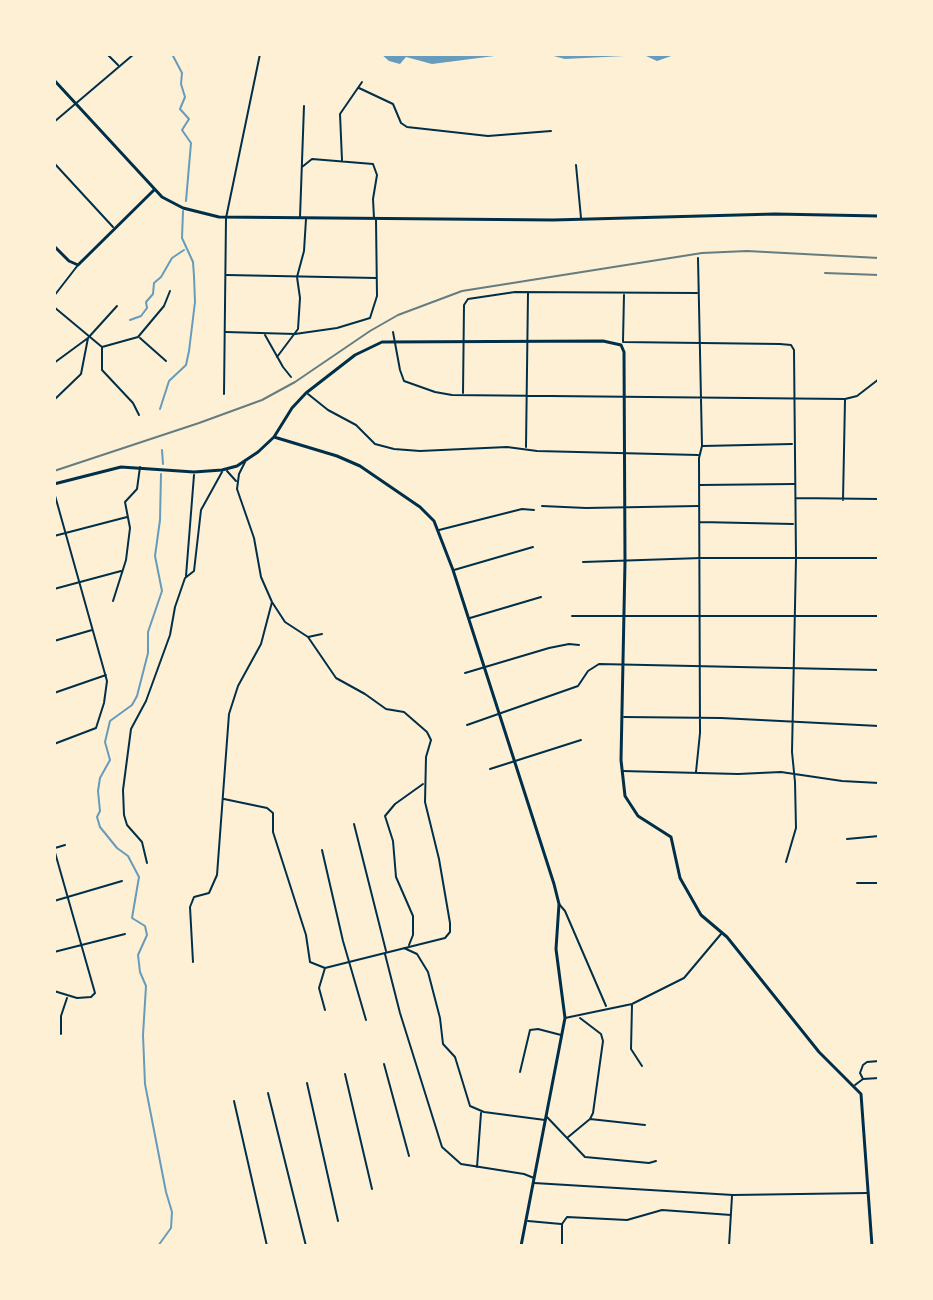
<!DOCTYPE html>
<style>
body{margin:0}
#map{position:relative;width:933px;height:1300px;overflow:hidden;background:#fdf0d5;font-family:"Open Sans",sans-serif}
canvas{display:block}
.frame{position:absolute;inset:0;border:56px solid #fdf0d5;pointer-events:none}
</style>
<div id="map">
<canvas width="933" height="1300"></canvas>
<div class="frame"></div>
</div>
<script>
const g = document.querySelector('canvas').getContext('2d');
g.lineJoin = 'round';
function fillPath(path, color) {
  g.fillStyle = color;
  g.fill(path, 'evenodd');
}
function poly(rows) {
  const path = new Path2D();
  for (const r of rows) {
    path.moveTo(r[0], r[1]);
    for (let i = 2; i < r.length; i += 2) path.lineTo(r[i], r[i + 1]);
  }
  return path;
}
function trace(path, color, width, dash) {
  g.strokeStyle = color;
  g.lineWidth = width;
  g.lineCap = dash ? 'butt' : 'round';
  g.setLineDash(dash || []);
  g.stroke(path);
}
const water = poly([
 [381,54,510,54,432,64,406,57,400,64,389,61],
 [546,54,677,54,657,61,644,55,565,59]
]);
const stream = poly([
 [172,54,182,73,181,84,185,97,180,109,189,119,182,130,191,143,186,201],
 [130,320,141,316,147,308,146,302,153,294,154,283,161,277,172,258,184,250],
 [160,409,169,381,186,365,189,351,195,302,194,276,193,262,182,238,183,211],
 [162,450,163,464],
 [158,1246,171,1228,172,1212,166,1192,145,1084,143,1035,146,986,140,972,138,955,147,935,145,926,132,918,139,877,128,856,117,848,100,827,97,817,100,811,98,791,100,778,110,760,105,742,110,721,132,705,137,696,148,653,148,632,162,591,155,556,160,520,161,474]
]);
const minor = poly([
 [107,54,118,65],
 [359,88,393,104,401,123,407,127,488,136,551,131],
 [54,122,134,54],
 [342,160,340,114,362,82],
 [54,163,113,227],
 [576,165,581,218],
 [302,167,312,159,373,164,377,175,373,199,374,218],
 [300,217,304,106],
 [227,275,376,278],
 [54,296,78,265],
 [54,307,102,347],
 [226,332,295,334,337,328,370,318,377,296,376,220],
 [393,332,400,370,404,381,435,392,452,395,845,399,857,396,879,379],
 [265,335,283,367,291,377],
 [140,338,166,361],
 [623,341,624,295],
 [623,342,780,344,791,345,794,350,796,558,792,752,795,782,796,828,786,862],
 [102,347,138,337,164,306,170,291],
 [102,348,102,370,133,403,139,415],
 [277,357,298,329,300,298,297,277,304,251,306,219],
 [54,363,88,338,117,306],
 [463,393,464,305,468,299,515,292,697,293],
 [224,394,226,218,260,54],
 [308,394,328,410,356,425,375,444,394,449,420,451,507,447,537,451,698,455],
 [54,400,81,374,88,338],
 [703,446,792,444],
 [526,447,528,293],
 [245,462,239,474,237,489,254,538,261,577,272,602,285,622,308,637,322,634],
 [227,471,236,481],
 [700,485,794,484],
 [54,492,107,681,104,703,96,728,54,744],
 [796,498,879,499],
 [843,500,845,400],
 [542,506,586,508,698,506],
 [700,522,793,524],
 [439,530,522,509,534,510],
 [54,536,127,517],
 [583,562,701,558,879,558],
 [454,570,533,547],
 [186,576,194,475],
 [54,589,121,571],
 [113,601,126,560,130,528,125,502,137,489,140,467],
 [572,616,879,616],
 [470,618,541,597],
 [308,637,336,678,365,694,386,709,404,712,427,732,431,740,426,757,425,802,439,859,450,923,450,932,445,938,325,968],
 [54,641,92,630],
 [465,673,549,648,569,644,579,645],
 [54,693,106,675],
 [624,717,721,718,879,726],
 [467,725,578,686,588,671,599,664,879,670],
 [490,769,581,740],
 [622,771,738,774,781,772,842,781,879,783],
 [696,772,700,733,699,458,702,446,698,258],
 [224,799,267,808,273,813,273,832,306,935,310,962,325,968,319,988,325,1010],
 [354,824,386,951],
 [847,839,879,836],
 [55,848,65,845],
 [54,849,95,993,91,997,77,998,54,991],
 [322,850,343,941,366,1020],
 [147,863,142,842,127,825,124,815,123,790,131,729,146,701,170,635,175,607,185,578,194,571,201,510,222,472],
 [857,883,879,883],
 [54,901,122,881],
 [559,904,565,911,606,1006],
 [409,945,413,935,413,916,396,877,393,841,385,816,395,804,423,784],
 [404,948,417,954,428,972,440,1018,443,1044,455,1057,470,1106,484,1112,545,1120],
 [54,952,125,934],
 [385,954,400,1013,442,1147,461,1164,524,1174,534,1178],
 [193,962,190,907,194,897,209,893,217,875,229,714,238,686,261,644,272,602],
 [632,1005,631,1049,642,1066],
 [565,1018,632,1004,684,978,721,934],
 [61,1034,61,1016,67,998],
 [384,1064,409,1156],
 [520,1072,530,1030,538,1029,561,1035],
 [345,1074,372,1189],
 [863,1079,860,1073,863,1065,867,1062,879,1061],
 [307,1083,338,1221],
 [855,1085,863,1079,879,1078],
 [268,1093,306,1246],
 [234,1101,267,1246],
 [547,1117,585,1157,649,1163,656,1161],
 [590,1119,645,1125],
 [567,1138,590,1119,593,1113,603,1041,601,1034,580,1018],
 [477,1167,481,1113],
 [534,1183,733,1195,867,1193],
 [528,1221,561,1224],
 [562,1246,562,1224,567,1217,627,1220,662,1210,731,1215],
 [729,1246,732,1196]
]);
const tertiary = poly([
 [274,437,337,456,360,466,420,507,434,521,453,570,554,884,559,904,556,949,565,1018,521,1246],
 [54,484,121,467,194,472,222,470,237,466,258,452,274,437,292,408,306,393,355,355,382,342,603,341,621,345,624,352,625,562,621,760,625,796,638,816,671,837,680,878,701,915,727,937,819,1052,861,1094,872,1246]
]);
const secondary = poly([
 [54,80,162,197,183,208,219,217,553,220,775,214,879,216],
 [54,246,69,261,78,265,154,190]
]);
const rail = poly([
 [825,273,879,275],
 [54,471,199,423,262,400,295,382,370,331,398,315,462,291,702,253,747,251,879,258]
]);
fillPath(water, '#669bbc');
trace(stream, '#669bbc', 2);
trace(minor, '#003049', 2);
trace(tertiary, '#003049', 3);
trace(secondary, '#003049', 3);
trace(rail, '#657d81', 2);
</script>
